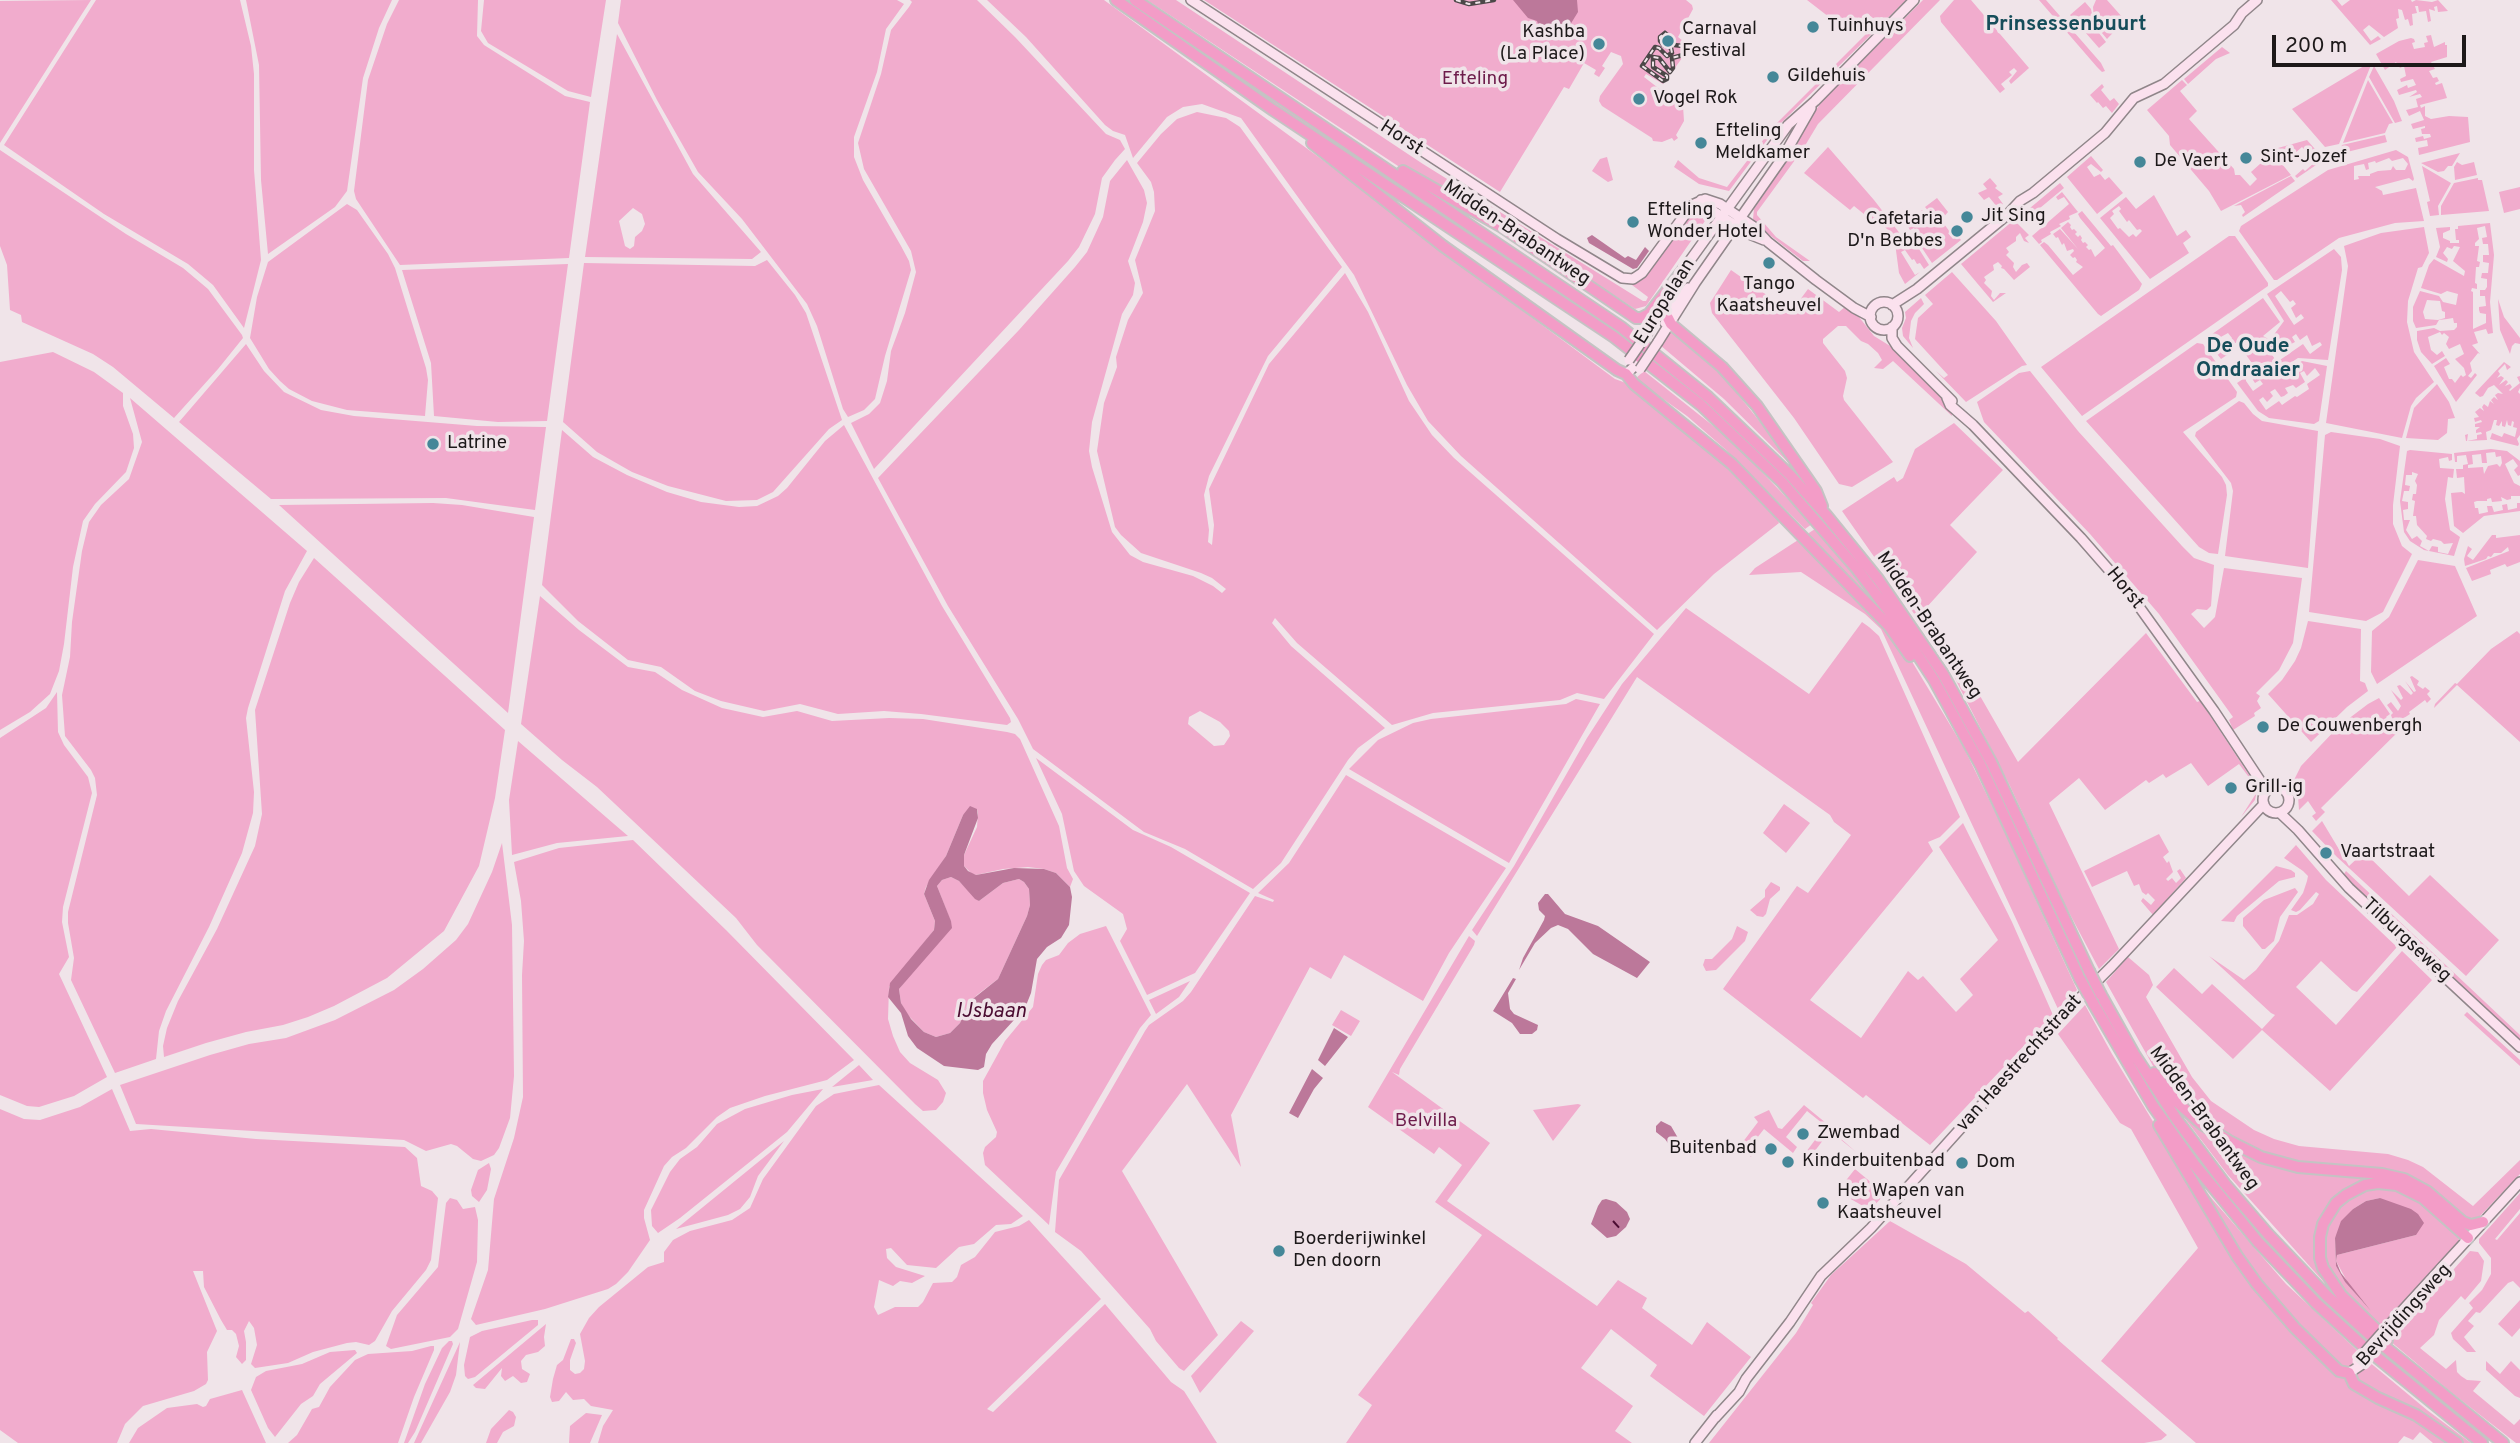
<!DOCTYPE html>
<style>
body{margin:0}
#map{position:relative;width:2520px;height:1443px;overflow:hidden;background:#f0e4e9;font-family:Overpass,sans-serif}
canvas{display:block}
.scale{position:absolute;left:2272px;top:35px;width:194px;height:32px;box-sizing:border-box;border:4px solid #1d191a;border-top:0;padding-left:9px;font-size:21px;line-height:24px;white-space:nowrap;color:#1d191a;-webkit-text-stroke:5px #f0e4e9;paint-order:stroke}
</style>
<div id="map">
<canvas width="2520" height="1443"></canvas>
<div class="scale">200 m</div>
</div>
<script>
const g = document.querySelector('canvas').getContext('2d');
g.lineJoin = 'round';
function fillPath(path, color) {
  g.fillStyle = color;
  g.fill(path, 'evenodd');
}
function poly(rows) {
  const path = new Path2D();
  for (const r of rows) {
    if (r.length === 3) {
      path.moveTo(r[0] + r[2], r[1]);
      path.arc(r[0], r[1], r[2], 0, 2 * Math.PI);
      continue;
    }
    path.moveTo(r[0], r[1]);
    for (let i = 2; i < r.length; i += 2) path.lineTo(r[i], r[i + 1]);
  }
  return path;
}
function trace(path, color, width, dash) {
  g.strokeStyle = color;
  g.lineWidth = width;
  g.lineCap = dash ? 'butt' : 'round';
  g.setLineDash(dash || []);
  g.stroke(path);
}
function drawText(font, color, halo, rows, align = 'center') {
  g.font = font + ' Overpass,sans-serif';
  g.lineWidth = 7;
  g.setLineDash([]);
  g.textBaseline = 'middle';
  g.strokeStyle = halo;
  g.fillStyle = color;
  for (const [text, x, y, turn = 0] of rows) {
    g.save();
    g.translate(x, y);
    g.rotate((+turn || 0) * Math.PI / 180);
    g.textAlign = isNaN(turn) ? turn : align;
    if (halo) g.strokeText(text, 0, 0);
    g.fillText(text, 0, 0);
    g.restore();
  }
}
const green = poly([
 [91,0,80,17,0,143,0,1],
 [96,0,240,0,251,46,254,74,254,170,261,260,244,328,213,285,188,264,104,214,4,145],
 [246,0,392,0,379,28,363,78,347,191,335,207,268,254,261,180,259,65],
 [399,0,478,0,477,36,484,45,565,96,590,102,569,258,400,265,356,199,354,191,368,80,387,24],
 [484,0,606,0,591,97,568,91,488,43,481,31],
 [621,0,897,0,904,4,886,29,877,72,854,137,854,157,863,180,901,246,909,261,911,270,885,356,875,399,864,410,848,417,843,409,817,326,807,304,742,219,698,172,657,100,618,23],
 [910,0,977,0,1015,37,1106,134,1120,140,1125,149,1115,160,1102,178,1095,214,1079,247,1068,261,874,469,851,423,869,414,880,403,887,381,891,351,905,313,916,272,911,251,864,169,858,143,881,74,891,30,909,7,912,2],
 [987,0,1104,0,1380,202,1411,228,1615,379,1626,383,1653,403,1701,442,1776,515,1779,523,1714,574,1657,630,1461,456,1428,421,1407,385,1354,275,1241,118,1202,104,1183,107,1167,117,1133,158,1125,135,1113,131,1105,125,1026,37],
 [1119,0,1130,0,1635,342,1632,345],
 [1147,0,1176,0,1423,164,1643,301,1646,301,1648,297,1632,285,1642,279,1690,212,1700,210,1707,218,1646,306,1635,309,1509,227,1398,166],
 [1204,0,1686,0,1692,5,1693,9,1678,37,1688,45,1688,50,1663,84,1646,74,1644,77,1666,94,1669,90,1677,96,1683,106,1684,121,1676,135,1678,138,1674,141,1672,138,1662,142,1653,141,1652,138,1602,106,1599,101,1600,96,1623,64,1621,56,1611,52,1602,66,1605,68,1599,77,1594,74,1596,70,1584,63,1569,89,1564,87,1500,192],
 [1807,0,1906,0,1776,128,1729,191,1699,184,1674,167,1678,160,1699,178,1727,187,1773,127,1883,17,1873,18,1869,15,1851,34],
 [1923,0,1940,0,1818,124,1803,149,1757,212,1757,215,1776,237,1810,261,1803,261,1758,226,1753,219,1754,209,1794,150,1808,122,1822,101],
 [1954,0,1971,0,2029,68,2011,84,2009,81,2017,71,2014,68,2009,72,2012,75,2001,84,2005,89,2000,93,1941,22,1940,16],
 [2039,0,2046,0,2101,63,2105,71,2102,72,2097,67],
 [2096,0,2107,0,2123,18,2127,16,2130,18,2128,22,2126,19,2107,39,2097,27,2094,19,2093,7],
 [2331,0,2337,0,2342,6,2350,0,2411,0,2412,2,2416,0,2432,2,2438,0,2448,11,2438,12,2437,6,2434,7,2435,11,2429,9,2431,21,2428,22,2426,11,2419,12,2418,6,2415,6,2417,13,2412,14,2413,25,2410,26,2408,19,2405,20,2402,10,2398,9,2399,18,2396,19,2398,28,2384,37,2369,25,2363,30,2371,41,2378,36,2381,39,2370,45],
 [2085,2,2091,9,2095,28,2106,42,2099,48,2070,15],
 [617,34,693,174,761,252,752,259,585,257],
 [633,208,642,214,645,224,642,231,635,237,634,246,630,249,625,246,619,221],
 [2431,35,2434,47,2445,42,2445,45,2447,45,2447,57,2431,62,2435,69,2429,71,2433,78,2437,77,2439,81,2435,83,2436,85,2442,83,2447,98,2420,105,2421,108,2425,106,2425,116,2431,119,2449,116,2468,117,2470,142,2419,155,2418,148,2428,146,2427,140,2416,142,2415,138,2423,136,2424,139,2431,137,2430,134,2422,134,2421,129,2425,128,2425,126,2413,129,2411,124,2424,120,2420,111,2409,116,2406,110,2418,107,2416,99,2422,97,2420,94,2409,97,2417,92,2416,90,2399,95,2397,90,2407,85,2408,88,2416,85,2413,79,2401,82,2400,79,2406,76,2404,66,2400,68,2396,62,2385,70,2376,54,2399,41,2411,38,2414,39,2415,42,2412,43,2414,49,2425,47,2424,43,2428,42,2426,36],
 [2222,47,2230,53,2216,59,2188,84,2184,79],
 [2369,63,2371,65,2339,144,2325,147,2292,109],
 [2374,66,2394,101,2402,121,2395,123,2369,77],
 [2182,80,2187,85,2180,91,2197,111,2189,119,2234,169,2235,175,2240,175,2250,186,2257,179,2251,172,2270,155,2274,160,2277,158,2291,175,2221,211,2209,191,2170,145,2169,136,2147,110],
 [2368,80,2393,123,2389,124,2385,133,2343,143],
 [2102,84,2104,87,2101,90,2110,101,2114,98,2119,104,2112,113,2106,106,2103,108,2098,102,2097,103,2090,95],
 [1197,112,1226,118,1240,127,1342,267,1268,356,1209,476,1204,495,1209,530,1208,542,1212,545,1214,525,1209,489,1269,364,1345,273,1368,312,1409,401,1432,435,1454,458,1654,634,1604,699,1577,693,1560,700,1433,713,1392,725,1297,643,1275,618,1272,623,1291,646,1385,728,1358,748,1348,760,1281,863,1253,889,1185,849,1144,832,1033,749,1018,719,948,606,878,478,1019,330,1075,267,1087,252,1103,217,1110,181,1127,160,1144,190,1147,203,1143,222,1128,261,1135,283,1133,295,1122,314,1092,422,1089,451,1092,467,1112,532,1130,555,1143,562,1193,576,1213,586,1222,593,1226,589,1212,578,1201,573,1141,553,1121,535,1115,527,1097,451,1104,403,1117,367,1116,357,1128,320,1143,293,1135,260,1155,211,1154,192,1151,182,1137,163,1161,134,1177,119],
 [1200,711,1220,722,1229,731,1230,736,1224,745,1214,746,1188,724,1189,717],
 [2385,135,2387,142,2339,154,2342,145],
 [2307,140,2322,157,2322,161,2297,178,2295,176,2303,169,2305,171,2315,162,2302,147,2294,154,2291,151,2285,156,2278,148],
 [1828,147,1874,200,1908,244,1914,241,1929,265,1924,269,1920,263,1917,264,1914,259,1912,260,1905,250,1901,252,1915,275,1920,272,1905,284,1899,273,1895,243,1899,245,1904,242,1902,239,1899,241,1885,227,1880,227,1854,206,1850,210,1804,173],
 [0,150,126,234,183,268,208,289,242,335,243,338,218,369,174,418,113,367,93,354,22,322,21,315,10,310,7,265,0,246],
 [2396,150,2408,157,2414,179,2413,181,2409,178,2375,187,2382,191,2383,195,2416,188,2424,221,2395,223,2339,238,2277,280,2274,280,2239,231,2241,226,2328,170],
 [2389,158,2392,161,2403,158,2408,164,2405,170,2396,170,2393,166,2391,170,2378,171,2370,174,2370,176,2358,176,2359,179,2354,180,2354,166,2364,164,2366,170,2369,169,2368,163,2375,161,2376,163],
 [2460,153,2452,166,2448,166,2444,171,2438,172,2421,163],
 [2091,156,2103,170,2101,172,2091,164,2087,167,2094,177,2100,174,2105,180,2109,177,2123,193,2097,214,2067,177],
 [1607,157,1613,180,1608,182,1592,171,1600,159],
 [2457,162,2462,165,2474,162,2477,175,2455,180,2454,167],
 [2422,166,2451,183,2438,206,2439,215,2430,216,2427,202,2430,201],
 [2291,176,2295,181,2243,217,2242,215,2245,212,2241,205,2234,206],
 [1990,178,1997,186,1995,188,2003,194,1998,197,2003,204,1998,208,1989,197,1984,200,1978,193,1987,189,1983,184],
 [2478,178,2478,180,2482,180,2489,211,2441,215,2441,206,2454,183],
 [2060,183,2064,188,2022,223,2018,218],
 [2520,187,2520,209,2504,213,2499,192],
 [2062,192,2078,212,2069,216,2070,219,2059,224,2061,226,2050,232,2051,234,2041,240,2042,242,2039,244,2032,236,2069,204,2064,197,2058,200,2056,197],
 [2154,195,2177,236,2186,230,2191,237,2183,243,2189,253,2150,279,2100,218,2126,197,2136,209],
 [2119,206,2121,209,2119,211,2127,222,2129,220,2137,230,2140,229,2142,231,2136,237,2133,234,2129,237,2120,228,2118,229,2110,218,2114,214,2112,211],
 [1937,198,1948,212,1941,220,1950,232,1948,233,1953,239,1958,236,1961,240,1932,263,1920,245,1923,242,1914,228,1910,230,1906,223,1922,210,1928,216,1930,213,1925,207],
 [347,204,357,210,388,254,395,268,426,368,428,380,425,416,347,410,312,401,289,389,280,381,269,369,250,338,257,297,268,262],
 [2082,211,2111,246,2113,245,2142,284,2139,290,2101,316,2098,314,2040,245,2044,242,2048,245,2073,275,2083,267,2076,262,2077,260,2075,257,2073,258,2070,255,2074,251,2073,249,2067,251,2064,243,2062,245,2058,237,2056,238,2053,234,2060,229,2078,249,2061,228,2068,222,2071,225,2070,227,2072,230,2074,229,2077,232,2075,234,2078,237,2080,235,2082,238,2081,240,2083,243,2085,242,2088,245,2086,247,2089,250,2091,249,2095,257,2105,248,2080,218,2078,214],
 [2014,220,2029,235,2025,238,2029,243,2024,241,2020,233,2016,237,2016,241,2006,248,2009,252,2006,255,2014,263,2013,267,2016,272,2022,265,2027,263,2030,267,2014,280,2004,269,2001,268,2002,266,1998,262,1993,265,1994,270,1984,277,1986,280,1984,283,1992,291,1991,296,1994,300,2000,293,2006,293,1993,302,1961,264],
 [2490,223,2494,255,2490,302,2493,333,2488,334,2486,329,2474,332,2478,343,2472,345,2480,354,2478,353,2470,363,2472,371,2468,376,2471,378,2475,373,2477,375,2456,402,2434,366,2446,358,2450,364,2444,367,2449,379,2452,379,2455,383,2461,375,2463,377,2466,375,2464,368,2455,359,2464,354,2460,344,2449,349,2446,344,2449,337,2444,333,2442,335,2440,332,2428,337,2431,350,2437,355,2442,351,2445,356,2432,364,2421,352,2417,340,2417,331,2434,328,2440,331,2454,330,2457,327,2457,323,2454,323,2453,318,2447,319,2439,320,2436,325,2416,328,2413,321,2413,307,2420,291,2439,296,2443,302,2456,305,2458,294,2447,291,2441,294,2421,288,2429,265,2434,259,2464,276,2465,271,2453,261,2460,247,2454,246,2452,249,2447,247,2443,253,2448,259,2447,262,2436,257,2440,247,2436,228,2450,227,2450,230,2443,233,2443,238,2450,241,2450,243,2459,243,2459,240,2456,240,2455,229,2458,229,2458,226],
 [2485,226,2487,237,2482,238,2483,244,2488,244,2489,255,2483,255,2483,262,2489,263,2488,273,2482,273,2481,278,2487,279,2487,287,2485,290,2480,290,2480,296,2485,296,2486,306,2479,307,2479,310,2480,313,2486,314,2486,323,2473,329,2473,292,2471,291,2472,288,2477,289,2477,284,2475,283,2476,267,2479,267,2480,262,2477,261,2479,246,2475,246,2475,243,2479,239,2477,228],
 [2427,300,2440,301,2442,311,2445,312,2445,318,2438,320,2425,319,2423,312],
 [2424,227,2429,253,2422,267,2418,268,2408,301,2407,322,2414,352,2434,382,2416,398,2411,406,2402,438,2326,423,2348,266,2344,246,2381,233],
 [2229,236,2235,236,2268,283,2268,286,2082,416,2041,367],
 [2334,249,2341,257,2342,270,2328,360,2298,358,2281,369,2284,372,2302,361,2327,366,2319,421,2314,424,2269,418,2258,411,2237,383,2246,377,2246,381,2253,391,2263,384,2260,380,2255,383,2253,380,2251,373,2256,369,2237,342,2232,345,2230,342,2232,338,2228,333,2219,338,2230,353,2221,359,2208,342,2208,337,2263,298,2280,322,2263,336,2270,340,2284,321,2267,294],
 [2281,291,2290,302,2293,300,2296,304,2291,308,2296,318,2301,314,2304,318,2294,325,2275,296],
 [2296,334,2300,340,2307,335,2312,346,2320,342,2322,345,2310,354,2303,344,2277,362,2270,352,2273,350,2277,354,2280,352,2285,347,2295,342,2292,337],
 [2315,368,2320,375,2307,384,2309,389,2297,397,2295,396,2282,405,2279,401,2266,410,2259,400,2263,397,2267,402,2273,396,2270,392,2275,389,2281,397,2284,396,2288,393,2285,388,2293,385,2296,388,2305,382,2300,373,2304,371,2307,376],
 [767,260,795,295,806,313,842,420,829,429,773,492,757,500,726,501,668,486,632,472,597,452,563,422,584,263,755,266],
 [568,264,547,421,498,422,434,416,431,363,402,270],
 [1731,270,1791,312,1808,289,1839,312,1846,306,1859,317,1874,336,1895,349,1951,408,1952,416,1893,361,1883,369,1874,368,1882,360,1878,353,1868,344,1861,341,1846,326,1838,326,1823,339,1823,343,1845,371,1847,378,1843,396,1844,400,1893,462,1852,487,1839,484,1794,418,1712,313,1710,303],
 [1952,272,1996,321,2027,365,2022,366,1966,402,1936,371,1944,378,1948,375,1915,339,1918,318,1933,304,1925,295],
 [1921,298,1924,304,1915,313,1911,321,1909,338,1913,348,1903,336,1902,328,1906,318,1905,312],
 [2498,299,2504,317,2520,338,2520,344,2515,343,2512,346,2510,354,2500,330],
 [1670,331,1724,377,1801,473,1800,474,1724,399,1660,345],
 [2197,343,2203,344,2237,392,2236,397,2183,432,2222,477,2226,485,2227,495,2218,554,2209,553,2199,547,2086,421],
 [246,344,264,371,284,392,321,410,354,416,477,426,546,427,535,510,446,498,271,499,179,422],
 [53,352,94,372,123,393,123,406,133,434,134,448,126,472,95,504,83,521,73,567,64,644,59,671,50,694,30,712,0,730,0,362],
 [2504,362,2511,367,2507,370,2505,364,2498,371,2500,374,2497,378,2501,376,2504,378,2499,385,2506,380,2508,382,2505,386,2510,384,2512,387,2509,390,2510,391,2520,383,2517,377,2520,376,2520,388,2518,392,2520,394,2520,435,2517,439,2519,444,2518,446,2490,439,2492,433,2502,437,2504,433,2515,437,2517,428,2513,427,2514,422,2512,421,2511,426,2508,425,2507,420,2505,427,2502,426,2502,421,2499,426,2496,425,2497,420,2494,420,2491,430,2486,432,2487,440,2466,441,2465,435,2468,434,2467,441,2477,439,2477,435,2482,434,2481,432,2476,433,2476,430,2480,427,2475,427,2475,424,2482,422,2481,420,2475,422,2474,418,2479,417,2475,412,2480,408,2484,411,2482,407,2484,404,2488,407,2490,401,2494,404,2491,400,2494,397,2498,400,2495,395,2498,393,2503,394,2494,385,2488,388,2483,396,2480,397,2475,393],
 [1644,371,1731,440,1812,524,1805,529,1725,449,1687,416,1635,379],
 [2030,371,2078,431,2182,546,2194,558,2214,565,2211,606,2207,610,2197,609,2191,614,2204,628,2215,617,2224,568,2302,578,2293,643,2279,670,2256,693,2260,696,2257,701,2261,708,2254,713,2255,716,2233,730,2229,720,2233,717,2159,614,2090,534,1984,422,1977,402,2019,373],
 [2437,384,2449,402,2455,418,2448,419,2447,433,2438,440,2406,438,2414,408],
 [130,398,307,551,285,591,248,708,246,718,254,792,253,813,242,853,209,927,166,1011,159,1031,156,1059,115,1073,71,980,74,958,68,923,68,912,97,795,95,778,91,770,65,736,62,695,70,657,72,622,82,551,89,522,101,505,129,479,142,442],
 [2239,401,2244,403,2253,414,2262,421,2318,431,2308,568,2225,556,2233,491,2231,483,2195,436,2196,432],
 [1954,423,2003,470,1950,525,1977,552,1925,609,1956,654,2018,762,2146,633,2197,702,2200,701,2207,711,2251,778,2257,790,2255,800,2241,817,2257,792,2254,784,2239,764,2208,786,2191,763,2166,778,2163,774,2149,783,2146,780,2105,810,2079,778,2049,803,2119,949,2099,969,2065,905,2010,786,1943,655,1842,511,1894,477,1897,482,1903,478,1915,449],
 [844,425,942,606,1010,718,1011,722,1007,725,921,714,884,711,838,714,800,704,764,711,721,701,695,691,661,667,628,660,578,621,542,585,562,430,593,457,627,475,667,492,701,502,739,507,757,506,778,496,787,488,825,441],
 [2331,432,2380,439,2400,446,2393,505,2393,524,2402,546,2412,554,2383,612,2366,621,2309,612,2325,435],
 [2491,449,2507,451,2520,461,2520,475,2518,476,2514,470,2518,466,2513,459,2505,464,2514,483,2520,486,2520,496,2511,496,2511,499,2507,500,2501,497,2502,501,2492,502,2491,498,2487,499,2487,501,2477,501,2474,502,2475,508,2478,508,2479,514,2488,512,2487,506,2492,506,2494,512,2503,510,2502,505,2507,504,2508,510,2517,508,2517,503,2520,503,2520,511,2484,516,2463,533,2454,526,2451,493,2462,492,2465,494,2464,477,2457,478,2456,469,2463,469,2463,465,2468,464,2466,455,2457,456,2457,462,2455,462,2454,453],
 [2495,452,2496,457,2501,456,2502,463,2500,467,2497,464,2488,466,2484,474,2483,467,2468,468,2468,465,2473,464,2472,455,2481,454,2482,463,2487,463,2486,453],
 [2410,450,2452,454,2452,460,2449,461,2448,457,2439,459,2440,468,2454,469,2453,478,2448,477,2445,499,2450,530,2460,537,2454,556,2424,550,2410,541,2404,532,2400,501,2407,451],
 [2412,472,2418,474,2415,481,2417,485,2416,494,2413,494,2412,500,2415,501,2413,516,2416,516,2417,525,2427,536,2426,539,2431,541,2433,539,2441,541,2444,544,2453,543,2448,554,2438,552,2438,547,2432,546,2429,551,2420,546,2422,541,2417,536,2412,539,2406,530,2410,520,2404,520,2403,510,2408,509,2408,502,2402,501,2404,491,2409,491,2410,486,2405,485,2406,475,2412,475],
 [433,503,462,505,534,517,508,713,279,505],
 [1815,529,1856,577,1887,620,1964,748,2004,830,2077,990,2058,1009,1881,629,1865,614,1801,572,1749,575,1755,568],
 [2492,535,2496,535,2496,538,2520,535,2520,562,2507,567,2505,564,2490,570,2491,574,2472,581,2466,568,2509,551,2508,547,2501,553,2494,553,2491,557,2488,556,2486,559,2465,566,2464,559,2468,546,2472,549,2467,556,2473,560],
 [314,558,505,730,495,798,479,866,444,931,387,978,334,1006,308,1017,283,1025,246,1032,206,1043,164,1057,163,1046,167,1028,178,1001,217,929,255,846,262,814,255,710,290,603,299,582],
 [2418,560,2455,566,2477,616,2377,684,2371,672,2372,631,2389,617],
 [540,596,579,630,628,667,655,672,682,690,722,708,763,717,797,711,832,721,889,718,923,719,1007,732,1015,734,1020,739,1059,826,1067,868,1073,879,1070,887,1056,873,1044,869,1028,867,1003,869,976,875,972,874,964,866,964,855,977,827,978,813,977,809,963,815,946,856,926,887,924,894,935,921,934,930,889,987,888,1019,893,1036,900,1052,910,1063,938,1080,946,1093,943,1102,936,1110,923,1111,915,1104,757,945,736,918,597,787,562,760,521,724],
 [1686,608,1809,694,1862,622,1869,627,1879,636,1960,817,1940,837,1928,842,1933,851,1810,1000,1861,1038,1908,971,1918,980,1923,976,1956,1012,1973,995,1960,979,1998,940,1939,847,1963,823,2012,922,2053,1015,1930,1145,1866,1095,1863,1098,1723,989,1797,886,1808,893,1851,835,1834,822,1830,815,1637,677,1477,936,1472,930,1514,866,1587,738,1622,684],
 [2308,621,2361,629,2360,681,2365,683,2368,691,2347,707,2311,742,2268,694,2282,680,2295,661,2301,648],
 [2517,631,2520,634,2520,742,2457,685,2434,708,2435,704,2455,683,2457,684,2491,649],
 [2412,676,2419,681,2417,685,2423,689,2425,687,2430,691,2427,694,2431,699,2427,703,2425,700,2409,712,2410,714,2401,720,2404,725,2408,722,2321,808,2325,812,2316,821,2312,816,2316,813,2308,801,2299,810,2298,796,2292,784,2301,766,2339,726,2368,704,2379,698,2390,714,2386,717,2388,720,2392,718,2391,715,2393,713,2387,705,2391,702,2398,711,2401,706,2391,690,2401,700,2403,698,2397,686,2400,685,2411,695,2413,693,2405,681,2414,692,2416,691,2410,677],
 [57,692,58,732,64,745,88,777,92,793,63,907,62,922,69,957,59,974,107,1077,74,1096,39,1107,27,1106,0,1095,0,738,46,708],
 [1576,699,1600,704,1509,863,1349,769,1378,740,1413,723,1431,719,1566,704],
 [518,741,614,824,628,836,557,843,512,855,509,800],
 [1036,758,1133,830,1171,847,1250,893,1195,973,1147,995,1120,941,1127,929,1123,914,1084,886,1074,871,1062,814],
 [1346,775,1506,868,1449,953,1423,1001,1344,955,1331,979,1310,967,1231,1115,1241,1167,1187,1084,1122,1171,1218,1335,1184,1371,1179,1368,1156,1341,1150,1329,1081,1251,1055,1232,1059,1180,1145,1031,1149,1025,1183,1001,1191,992,1255,896,1273,902,1274,900,1258,893,1289,863],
 [1784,804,1810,823,1786,853,1763,833],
 [2322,821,2349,866,2364,852,2409,896,2430,875,2499,940,2466,976,2337,857,2312,831],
 [2159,834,2169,852,2163,857,2167,863,2169,861,2173,872,2166,879,2168,881,2172,878,2176,883,2181,878,2177,871,2180,869,2186,878,2153,915,2141,901,2143,898,2151,905,2155,900,2148,893,2146,895,2142,892,2139,884,2134,886,2127,871,2092,887,2084,871],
 [633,840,726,930,854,1060,827,1080,765,1096,730,1108,717,1117,686,1148,672,1157,664,1166,644,1210,644,1218,650,1240,628,1272,616,1284,608,1289,545,1309,476,1325,471,1319,488,1270,494,1199,514,1138,523,1097,522,975,524,941,521,901,514,862,559,848],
 [502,843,512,925,514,1076,510,1118,499,1148,494,1155,481,1161,473,1159,457,1146,451,1144,426,1151,404,1140,136,1124,120,1085,210,1055,249,1044,286,1038,335,1020,394,990,423,969,456,940,468,924,492,872],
 [2296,845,2326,880,2397,947,2357,992,2352,990,2321,961,2296,987,2336,1025,2402,951,2432,980,2330,1091,2262,1030,2233,1059,2156,987,2174,968,2202,994,2212,984,2262,1029,2275,1015,2271,1013,2209,956,2244,980,2256,970,2279,941,2289,915,2297,915,2313,904,2319,894,2316,892,2300,910,2296,912,2291,910,2303,893,2307,881,2308,876,2303,871,2284,858],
 [2276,866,2291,870,2295,873,2295,877,2279,881,2237,916,2234,922,2221,921],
 [2346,871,2520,1035,2520,1042,2352,887,2344,874],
 [951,877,959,881,979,901,1003,883,1019,879,1024,882,1029,889,1030,905,1027,916,998,979,977,995,966,1008,960,1023,950,1033,936,1037,924,1032,906,1013,901,1003,899,989,951,922,937,886,942,880],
 [1771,882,1780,887,1780,890,1770,899,1766,914,1763,917,1757,916,1750,910,1765,897,1765,890],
 [2295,888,2298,892,2280,917,2274,941,2265,949,2262,949,2243,926,2243,918,2264,900],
 [1106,926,1151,1015,1140,1028,1056,1172,1049,1225,985,1165,983,1153,985,1147,996,1137,997,1132,987,1110,983,1093,983,1081,1005,1041,1033,1007,1038,974,1042,965,1046,960,1059,955,1068,943,1080,934],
 [1737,926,1748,932,1745,941,1716,970,1706,971,1703,965,1705,959,1712,959,1732,939],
 [1469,936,1475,941,1474,945,1400,1069,1399,1075,1392,1072,1490,1143,1447,1201,1597,1306,1618,1280,1647,1298,1642,1308,1692,1345,1707,1322,1751,1357,1704,1416,1650,1376,1657,1365,1611,1329,1581,1368,1633,1406,1615,1431,1632,1443,1346,1443,1372,1405,1358,1395,1482,1235,1435,1202,1462,1165,1439,1147,1434,1154,1368,1107],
 [2128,957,2149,975,2153,985,2146,997,2192,1077,2211,1101,2254,1130,2274,1139,2299,1146,2388,1154,2408,1160,2423,1167,2473,1206,2520,1160,2520,1174,2480,1216,2470,1220,2422,1185,2282,1161,2221,1134,2189,1110,2157,1073,2106,982],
 [1190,981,1179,997,1156,1014,1149,1000],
 [2085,1005,2112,1054,2231,1250,2327,1362,2354,1386,2410,1415,2452,1443,2433,1443,2420,1432,2413,1440,2404,1436,2398,1443,2196,1443,2101,1361,2198,1248,2131,1129,2120,1123,2058,1034],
 [1341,1010,1360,1021,1351,1036,1332,1025],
 [2467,1012,2520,1060,2520,1066,2464,1015],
 [859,1065,873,1080,832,1087],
 [879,1085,1023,1216,1011,1224,996,1225,974,1244,959,1247,936,1268,907,1265,891,1248,886,1249,887,1258,896,1267,925,1276,912,1283,900,1281,893,1286,879,1280,874,1307,878,1315,895,1307,918,1307,923,1302,933,1283,952,1282,957,1277,961,1265,975,1257,995,1232,1019,1226,1029,1220,1101,1299,987,1409,993,1412,1105,1304,1171,1382,1184,1391,1217,1443,598,1443,603,1426,613,1410,591,1406,584,1399,573,1400,566,1392,559,1401,552,1402,550,1397,553,1379,557,1365,563,1360,571,1339,574,1339,576,1343,570,1360,570,1370,575,1374,580,1373,584,1369,585,1361,580,1334,589,1318,599,1307,648,1267,664,1262,664,1252,673,1240,690,1231,732,1220,750,1208,763,1179,816,1106,834,1094],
 [112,1089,130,1131,151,1129,256,1139,405,1147,417,1158,421,1186,432,1191,438,1198,431,1260,426,1270,392,1311,375,1341,369,1345,356,1342,347,1343,313,1352,288,1363,255,1368,251,1364,257,1345,254,1328,249,1321,244,1331,246,1342,246,1360,242,1364,236,1357,239,1346,236,1334,232,1330,227,1330,221,1320,204,1287,203,1271,193,1271,217,1331,207,1352,208,1380,206,1384,194,1391,143,1406,125,1424,117,1443,18,1443,0,1430,0,1109,24,1119,40,1120,80,1107],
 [823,1089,787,1132,680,1218,658,1233,652,1226,651,1210,670,1172,680,1159,697,1147,717,1124,745,1109,792,1095],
 [2173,1103,2253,1156,2368,1175,2413,1189,2355,1187,2317,1236,2331,1290,2228,1175],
 [1578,1104,1581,1105,1553,1141,1533,1110],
 [1804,1105,1832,1128,1831,1130,1856,1152,1830,1131,1811,1156,1806,1152,1821,1132,1818,1129,1822,1123,1807,1111,1786,1137,1797,1147,1793,1153,1764,1129,1757,1138,1754,1136,1747,1145,1755,1152,1751,1157,1739,1147,1758,1122,1754,1117,1769,1110,1778,1128,1782,1129],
 [784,1141,758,1176,750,1197,740,1209,728,1215,676,1229],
 [489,1163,491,1169,487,1190,479,1202,472,1196,471,1190,478,1170],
 [2187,1167,2213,1200,2286,1284,2361,1354,2347,1369,2344,1369,2323,1353,2255,1278],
 [1855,1169,1885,1194,1870,1210,1849,1198,1840,1188],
 [2374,1187,2387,1187,2413,1195,2457,1232,2459,1240,2455,1249,2379,1331,2335,1285,2326,1268,2322,1250,2324,1231,2342,1202,2357,1192],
 [2380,1198,2416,1235,2337,1255,2336,1261,2348,1283,2371,1311,2345,1282,2336,1266,2335,1238,2353,1209,2366,1201],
 [2520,1193,2520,1209,2495,1239,2497,1240,2520,1213,2520,1288,2513,1281,2508,1283,2480,1313,2476,1312,2468,1321,2474,1326,2464,1337,2476,1352,2467,1352,2453,1339,2451,1333,2473,1308,2469,1303,2482,1290,2491,1274,2491,1258,2479,1243,2479,1239],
 [450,1198,457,1200,463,1209,475,1207,478,1220,477,1262,458,1329,450,1337,391,1349,386,1346,397,1315,438,1267,446,1203],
 [1890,1221,1966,1264,2025,1313,2028,1311,2058,1338,2057,1339,2167,1435,2161,1440,2144,1443,1709,1443,1796,1333,1813,1305,1811,1303,1831,1275],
 [2470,1251,2478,1252,2484,1261,2481,1281,2465,1300,2461,1296,2439,1320,2434,1335,2420,1348,2446,1369,2456,1360,2457,1372,2461,1376,2467,1380,2481,1381,2473,1391,2514,1425,2520,1419,2520,1443,2516,1443,2452,1393,2390,1341],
 [2520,1300,2520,1328,2512,1337,2498,1324],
 [532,1320,538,1320,538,1325,475,1377,468,1379,465,1376,464,1365,470,1337,482,1331],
 [1241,1321,1254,1331,1200,1393,1191,1376],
 [546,1324,544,1337,545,1346,538,1352,526,1355,521,1361,522,1369,530,1374,527,1382,521,1383,513,1376,505,1381,501,1376,502,1368,485,1389,476,1388,473,1385],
 [449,1341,452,1341,453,1344,415,1432,408,1443,404,1443,425,1384,442,1348],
 [460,1342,456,1375,450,1392,421,1443,414,1443],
 [431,1346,434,1346,434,1350,414,1397,398,1443,288,1443,297,1435,312,1409,319,1407,330,1387,355,1360,368,1354,412,1351],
 [355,1350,357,1353,320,1384,313,1396,301,1404,275,1437,268,1428,251,1390,256,1377,266,1371,302,1364,330,1352],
 [2368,1361,2427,1410,2471,1443,2459,1443,2361,1385,2355,1377,2356,1374],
 [2486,1361,2500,1374,2511,1361,2520,1370,2520,1398,2515,1396,2486,1370],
 [242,1390,266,1443,129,1443,138,1428,167,1408,197,1404,203,1407,206,1406,210,1399],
 [509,1410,513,1412,516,1417,514,1426,503,1432,497,1443,486,1443,491,1429],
 [586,1413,602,1415,590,1443,569,1443,570,1426]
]);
const water = poly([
 [1513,0,1577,0,1578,12,1570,25,1554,36,1540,23,1538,24,1537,21,1528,18],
 [1592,235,1625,258,1628,256,1636,260,1645,247,1649,251,1637,268,1633,269,1589,243,1587,238],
 [970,806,977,809,978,818,964,855,964,866,968,871,976,875,1014,868,1044,869,1056,873,1070,887,1072,897,1069,925,1061,938,1047,947,1037,959,1031,993,1025,1008,992,1044,986,1054,984,1067,978,1070,944,1066,917,1048,908,1036,901,1013,888,997,890,983,934,930,935,921,924,894,929,880,946,856,963,815],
 [951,877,959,881,975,899,979,901,1003,883,1019,879,1024,882,1029,889,1030,905,1027,916,998,979,969,1002,960,1023,950,1033,936,1037,924,1032,911,1019,901,1003,899,989,952,928,951,921,937,886,942,880],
 [1545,894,1548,894,1565,914,1598,926,1650,962,1637,978,1593,954,1568,929,1558,925,1551,928,1535,943,1519,970,1523,958,1544,920,1545,916,1539,910,1538,903],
 [1513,978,1516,979,1508,993,1510,1009,1514,1014,1538,1025,1537,1030,1532,1034,1520,1034,1512,1023,1493,1011],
 [1334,1028,1348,1037,1325,1066,1318,1060],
 [1312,1069,1323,1078,1314,1089,1298,1118,1289,1113],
 [1661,1121,1671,1126,1678,1138,1688,1145,1688,1150,1685,1154,1675,1153,1665,1139,1656,1132,1656,1126],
 [2380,1198,2411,1209,2418,1214,2424,1223,2416,1235,2337,1255,2336,1261,2341,1273,2371,1311,2345,1282,2336,1266,2335,1238,2341,1221,2353,1209,2366,1201],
 [1606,1199,1616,1202,1627,1212,1630,1219,1626,1227,1616,1236,1607,1238,1591,1224,1598,1206,1602,1200]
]);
const ferry = poly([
 [1613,1221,1622,1231]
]);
const secondary = poly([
 [1191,0,1557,239,1622,278,1633,279,1642,273,1692,205,1705,199,1720,204,1754,227,1768,242,1816,280,1854,308,1871,317],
 [1701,200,1707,207,1749,234,1764,240],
 [1884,316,14],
 [1892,305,1917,289,2007,215,2020,201,2033,193,2105,133,2134,98,2164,84,2234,25,2242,13,2257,0],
 [1665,323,1674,306,1688,288],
 [1892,327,1892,338,1897,346,1952,401],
 [1647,334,1686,266,1788,125,1815,101,1914,0],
 [1658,342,1695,283,1783,157,1811,108],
 [1626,374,1636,365],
 [1947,398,1950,405,1973,425,2081,538,2130,594,2214,711,2267,791],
 [2276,800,13],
 [2280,813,2298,830,2349,888,2520,1047],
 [2389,1325,2520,1182],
 [2349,1373,2361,1365],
 [1715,1418,1739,1392,1746,1379,1790,1322,1821,1276,1871,1228,2059,1019,2112,966,2264,804],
 [1695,1443,1717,1415]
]);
const highway = poly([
 [1116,0,1273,110,1614,337,1701,405,1782,482,1857,569,1891,614,1934,680,1981,766,2080,979],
 [1135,0,1621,327,1708,397,1790,475,1826,515,1878,579,1943,674,1991,762,2089,971],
 [1312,143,1443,246,1617,370,1626,374,1634,384,1732,464,1889,626,1910,656],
 [1403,171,1502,227,1636,318,1641,318,1649,314,1686,266],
 [1668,318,1671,324,1722,367,1757,406,1816,491,1822,506],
 [2101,995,2134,1054,2177,1120,2225,1184,2268,1234,2326,1295,2369,1334,2503,1443],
 [2093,1003,2153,1106,2194,1164,2258,1242,2316,1303,2363,1346,2482,1443],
 [2154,1073,2177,1102,2202,1124,2229,1141,2261,1157,2298,1167,2382,1174,2404,1179,2428,1192,2463,1222,2471,1225,2483,1222],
 [2159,1125,2237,1256,2257,1284,2295,1328,2339,1371,2349,1373,2354,1384,2378,1398,2416,1415,2457,1443],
 [2387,1340,2341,1295,2323,1268,2320,1258,2320,1237,2323,1224,2336,1203,2346,1195,2365,1185,2378,1183,2397,1185,2423,1198,2468,1238]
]);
const rail = poly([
 [1456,0,1469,4,1494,0],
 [1665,33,1669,36,1674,45,1683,46,1686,50,1683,55,1672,58,1673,68,1670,72,1659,58,1653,57,1653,67,1667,76,1667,79,1663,81,1642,66,1655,47,1659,48,1667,56,1672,53,1671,48,1663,45,1660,41,1660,37,1665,33]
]);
const secondaryBridge = poly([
 [1629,360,1647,334],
 [1640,369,1658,342],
 [2357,1361,2389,1325]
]);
const highwayBridge = poly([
 [2089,971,2101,995],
 [2080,979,2093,1003]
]);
const markers = [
 [1813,27,7,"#458798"],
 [1668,41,7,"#458798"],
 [1599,44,7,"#458798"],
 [1773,77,7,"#458798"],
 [1639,99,7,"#458798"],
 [1701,143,7,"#458798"],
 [2246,158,7,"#458798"],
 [2140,162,7,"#458798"],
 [1967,217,7,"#458798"],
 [1633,222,7,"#458798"],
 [1957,231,7,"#458798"],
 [1769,263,7,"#458798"],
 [433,444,7,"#458798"],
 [2263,727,7,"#458798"],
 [2231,788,7,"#458798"],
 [2326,853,7,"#458798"],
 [1803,1134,7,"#458798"],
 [1771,1149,7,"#458798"],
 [1788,1162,7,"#458798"],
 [1962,1163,7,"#458798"],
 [1823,1203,7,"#458798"],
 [1279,1251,7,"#458798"]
];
const poiNames = [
 ["Tuinhuys",1827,27],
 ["Carnaval",1682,30],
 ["Festival",1682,52],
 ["Kashba",1585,33,"right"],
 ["(La Place)",1585,55,"right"],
 ["Gildehuis",1787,77],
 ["Vogel Rok",1653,99],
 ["Efteling",1715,132],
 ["Meldkamer",1715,154],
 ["Sint-Jozef",2260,158],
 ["De Vaert",2154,162],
 ["Efteling",1647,211],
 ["Wonder Hotel",1647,233],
 ["Jit Sing",1981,217],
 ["Cafetaria",1943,220,"right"],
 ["D'n Bebbes",1943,242,"right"],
 ["Tango",1769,285,"center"],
 ["Kaatsheuvel",1769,307,"center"],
 ["Latrine",447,444],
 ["De Couwenbergh",2277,727],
 ["Grill-ig",2245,788],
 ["Vaartstraat",2340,853],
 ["Zwembad",1817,1134],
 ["Buitenbad",1757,1149,"right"],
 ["Kinderbuitenbad",1802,1162],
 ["Dom",1976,1163],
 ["Het Wapen van",1837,1192],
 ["Kaatsheuvel",1837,1214],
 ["Boerderijwinkel",1293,1240],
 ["Den doorn",1293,1262]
];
const parkNames = [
 ["Efteling",1475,80],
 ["Belvilla",1426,1122]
];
const streetNames = [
 ["Horst",1401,139,33],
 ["Midden-Brabantweg",1516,234,34],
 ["Europalaan",1666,302,-58],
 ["Horst",2124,589,51],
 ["Midden-Brabantweg",1928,626,56],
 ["Tilburgseweg",2406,941,43],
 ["van Haestrechtstraat",2020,1064,-48],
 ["Midden-Brabantweg",2203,1119,54],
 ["Bevrijdingsweg",2405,1316,-48]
];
const neighbourhoodNames = [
 ["Prinsessenbuurt",2066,26],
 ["De Oude",2248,348],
 ["Omdraaier",2248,372]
];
const waterNames = [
 ["IJsbaan",991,1013]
];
fillPath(green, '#f1accd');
fillPath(water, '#bc789a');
trace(ferry, '#4a0c31', 2, [9, 7]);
trace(secondary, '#90868a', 12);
trace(highway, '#c4c3c3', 14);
trace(secondary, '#fbe1ee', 9);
trace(highway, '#f39cc7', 10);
trace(rail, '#4c4748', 4.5);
trace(rail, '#f0e4e9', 2, [5]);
trace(secondaryBridge, '#90868a', 12, []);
trace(highwayBridge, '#c4c3c3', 14, []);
trace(secondaryBridge, '#fbe1ee', 9);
trace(highwayBridge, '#f39cc7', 10);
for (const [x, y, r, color] of markers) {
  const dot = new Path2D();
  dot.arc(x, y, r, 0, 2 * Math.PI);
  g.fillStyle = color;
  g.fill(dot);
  trace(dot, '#f0e4e9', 2.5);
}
drawText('19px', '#1d191a', '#f0e4e9', poiNames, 'left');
drawText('19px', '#6d1c4b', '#f0e4e9', parkNames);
drawText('19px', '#1d191a', '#f0e4e9', streetNames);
drawText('bold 21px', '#164d5a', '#f0e4e9', neighbourhoodNames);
drawText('italic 21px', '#4a0c31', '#f0e4e9', waterNames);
</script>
